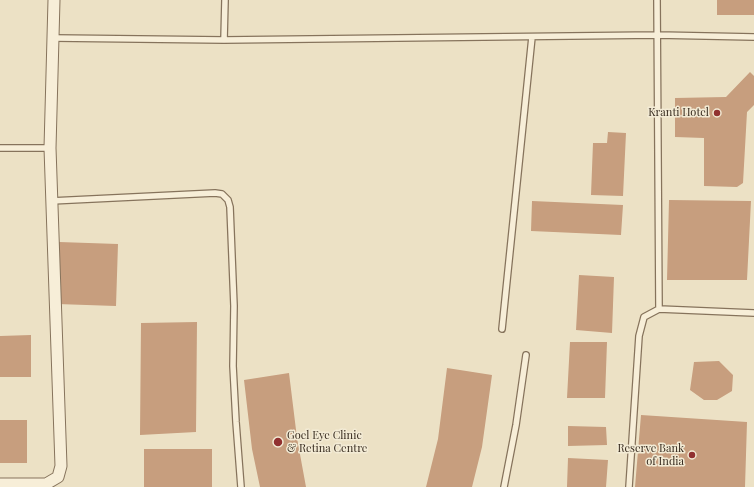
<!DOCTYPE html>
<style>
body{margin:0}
canvas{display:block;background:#ece1c5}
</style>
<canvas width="754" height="487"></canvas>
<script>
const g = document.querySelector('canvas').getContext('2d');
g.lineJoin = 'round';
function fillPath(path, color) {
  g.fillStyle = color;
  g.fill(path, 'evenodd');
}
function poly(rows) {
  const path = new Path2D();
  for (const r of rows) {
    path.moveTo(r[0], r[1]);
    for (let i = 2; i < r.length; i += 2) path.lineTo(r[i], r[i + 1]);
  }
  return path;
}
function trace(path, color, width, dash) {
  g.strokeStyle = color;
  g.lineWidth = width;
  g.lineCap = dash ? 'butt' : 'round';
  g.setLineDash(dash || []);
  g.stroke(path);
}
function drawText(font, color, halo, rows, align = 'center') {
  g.font = font + ' "Playfair Display",serif';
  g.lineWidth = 3;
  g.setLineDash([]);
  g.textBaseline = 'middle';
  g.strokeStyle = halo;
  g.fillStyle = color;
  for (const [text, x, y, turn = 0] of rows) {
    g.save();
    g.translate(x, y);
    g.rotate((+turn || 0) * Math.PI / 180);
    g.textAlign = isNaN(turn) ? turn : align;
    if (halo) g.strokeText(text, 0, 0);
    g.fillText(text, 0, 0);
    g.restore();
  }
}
const building = poly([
 [717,0,754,0,754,15,717,15],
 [750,72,754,76,754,105,747,112,743,183,737,187,704,186,704,138,675,137,675,98,726,97],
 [608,132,626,133,623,196,591,195,593,143,607,143],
 [669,200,751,201,747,280,667,280],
 [532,201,623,205,621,235,531,231],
 [59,242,118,244,116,306,57,304],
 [579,275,614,277,612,333,576,330],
 [197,322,196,432,140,435,141,323],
 [31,335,31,377,0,377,0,336],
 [570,342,607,342,605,398,567,398],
 [719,361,733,375,732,391,717,400,704,400,690,390,694,362],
 [447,368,492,375,482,447,472,487,426,487,438,439],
 [289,373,297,438,306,487,260,487,252,449,244,380],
 [641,415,747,422,745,487,635,487],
 [0,420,27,420,27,463,0,463],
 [568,426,606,427,607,445,568,446],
 [144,449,212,449,212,487,144,487],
 [568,458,608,460,606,487,567,487]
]);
const lane = poly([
 [657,0,659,309],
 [54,38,224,40,657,35,754,37],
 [224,40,225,0],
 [0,148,50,148],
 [51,201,215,193,222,194,228,200,230,207,234,306,233,366,236,422,241,487],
 [502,329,532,37],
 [504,487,516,425,526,355],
 [629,487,639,336,644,317,659,309,754,313]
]);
const street = poly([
 [0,484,46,484,58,477,61,466,50,148,54,0]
]);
const markers = [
 [717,113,4,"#913130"],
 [278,442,5,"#913130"],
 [692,455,4,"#913130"]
];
const poiNames = [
 ["Kranti Hotel",709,113],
 ["Goel Eye Clinic",287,436,"left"],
 ["& Retina Centre",287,449,"left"],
 ["Reserve Bank",684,449],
 ["of India",684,462]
];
fillPath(building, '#c79e7e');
trace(lane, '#86735c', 8);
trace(street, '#86735c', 13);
trace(lane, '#f7eed8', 5.5);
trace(street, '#f7eed8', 11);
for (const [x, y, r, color] of markers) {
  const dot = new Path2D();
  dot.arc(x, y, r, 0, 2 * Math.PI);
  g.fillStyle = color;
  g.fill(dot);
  trace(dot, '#f3ebd5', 1.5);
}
drawText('11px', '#372b1f', '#f3ebd5', poiNames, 'right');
</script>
